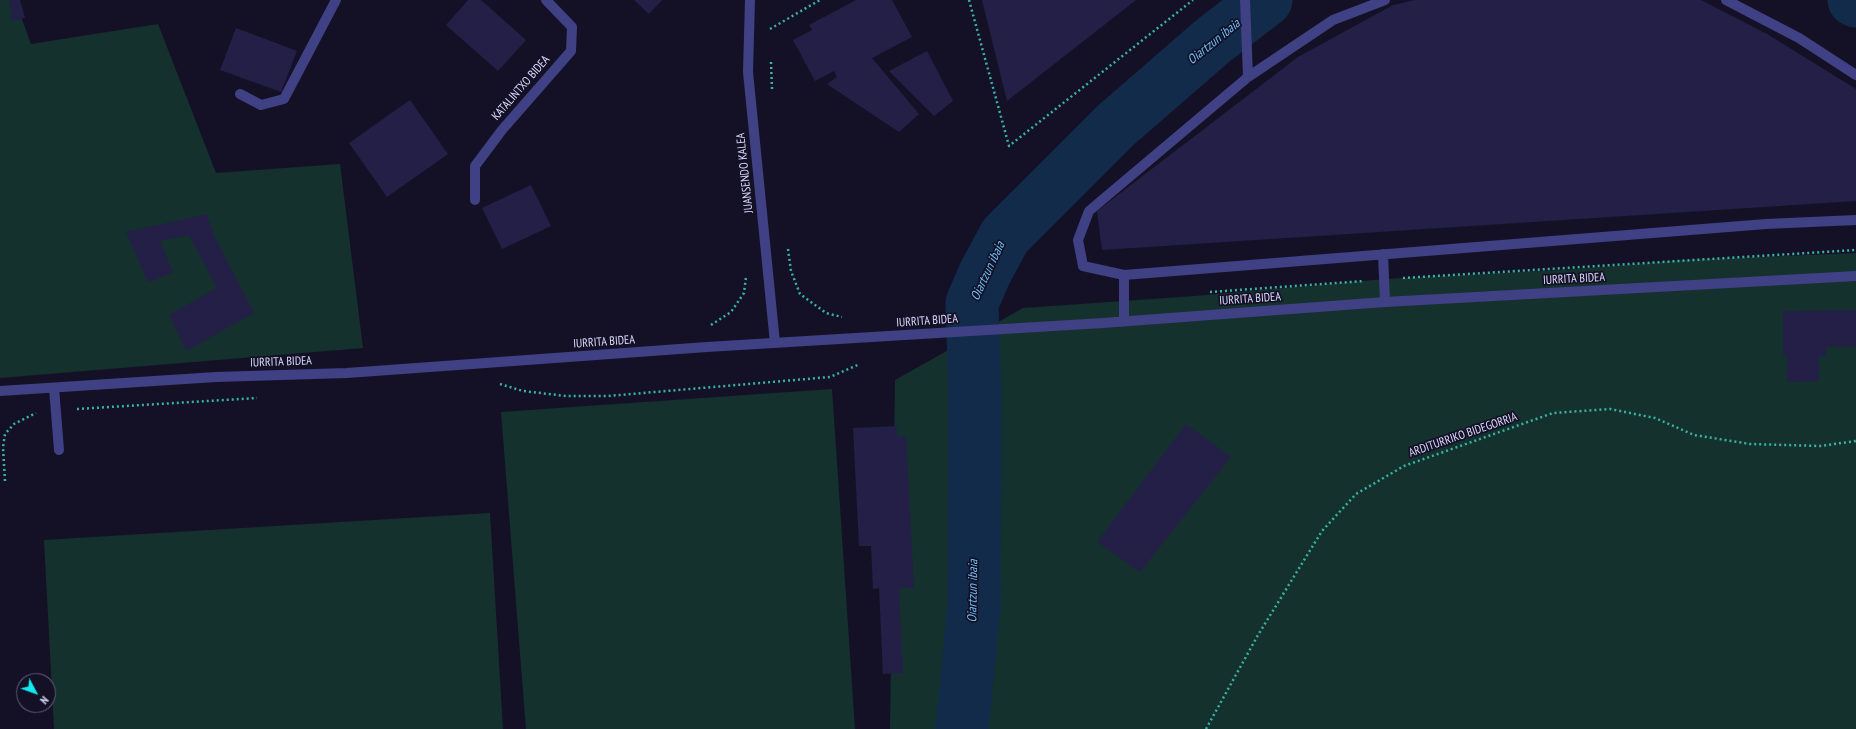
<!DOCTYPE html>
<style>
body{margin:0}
#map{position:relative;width:1856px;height:729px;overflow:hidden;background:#141127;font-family:"PT Sans Narrow",sans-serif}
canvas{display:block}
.north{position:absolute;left:16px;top:673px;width:40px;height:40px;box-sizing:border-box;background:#141127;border:1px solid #64617d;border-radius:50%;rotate:131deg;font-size:11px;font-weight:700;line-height:16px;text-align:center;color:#dcdafd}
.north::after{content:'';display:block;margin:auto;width:14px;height:18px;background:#12e9f1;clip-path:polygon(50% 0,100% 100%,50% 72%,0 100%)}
</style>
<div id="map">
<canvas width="1856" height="729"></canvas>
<div class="north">N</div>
</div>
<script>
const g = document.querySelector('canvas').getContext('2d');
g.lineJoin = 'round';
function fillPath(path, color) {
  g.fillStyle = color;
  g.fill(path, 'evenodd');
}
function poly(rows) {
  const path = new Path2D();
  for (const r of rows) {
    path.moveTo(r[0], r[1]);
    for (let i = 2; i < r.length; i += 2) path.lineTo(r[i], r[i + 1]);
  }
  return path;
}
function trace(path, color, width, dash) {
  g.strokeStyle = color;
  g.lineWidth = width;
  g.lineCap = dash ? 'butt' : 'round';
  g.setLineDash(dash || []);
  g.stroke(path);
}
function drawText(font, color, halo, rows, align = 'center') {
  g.font = font + ' "PT Sans Narrow",sans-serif';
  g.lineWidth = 3.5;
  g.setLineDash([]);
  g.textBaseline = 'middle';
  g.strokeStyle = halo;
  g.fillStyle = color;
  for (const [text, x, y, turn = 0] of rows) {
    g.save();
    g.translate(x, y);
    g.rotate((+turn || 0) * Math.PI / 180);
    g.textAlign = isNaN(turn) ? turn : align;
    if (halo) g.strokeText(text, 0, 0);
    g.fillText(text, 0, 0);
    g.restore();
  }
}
const green = poly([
 [0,0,15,0,31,44,158,24,216,173,340,164,363,348,0,378],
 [1856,253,1856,729,890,729,895,380,1023,308,1195,296,1385,279,1577,269,1684,260],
 [832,389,855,729,526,729,501,412],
 [490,513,503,729,54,729,44,540]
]);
const river = poly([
 [1854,0,1856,1],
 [962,729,974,607,975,396,972,303,985,273,1005,236,1116,125,1214,40,1266,0]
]);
const building = poly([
 [9,0,20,0,25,18,12,21],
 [468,0,481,0,526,40,498,71,446,25],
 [634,0,662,0,649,14],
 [856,0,892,0,912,37,872,58,919,114,899,132,827,84,837,77,834,71,815,81,793,40,812,30,809,25],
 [982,0,1136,0,1007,101],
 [1415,0,1701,0,1767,34,1856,89,1856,201,1102,250,1097,211,1298,57,1393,5],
 [236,28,297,51,281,92,220,70],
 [927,51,953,101,934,116,889,71],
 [410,100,448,154,387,197,349,143],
 [531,185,551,226,502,249,482,208],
 [207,214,214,236,254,313,186,351,169,315,217,288,189,235,160,241,173,273,148,282,126,232],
 [1856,310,1856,346,1826,347,1826,356,1819,356,1819,381,1787,382,1787,355,1783,356,1783,311],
 [1186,424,1231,457,1140,572,1097,542],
 [897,426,897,437,906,436,914,588,899,588,903,673,883,674,879,588,873,589,871,546,859,546,853,428]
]);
const path = poly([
 [969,0,1009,146,1193,0],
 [770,29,820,0],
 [771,62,772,89],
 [788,249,791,271,800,294,826,313,842,317],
 [1403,278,1856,250],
 [1210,292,1364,281],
 [711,325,731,312,744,293,746,277],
 [500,384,523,391,566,396,608,396,830,377,860,364],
 [77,409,257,398],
 [5,481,3,447,5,434,14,424,36,413],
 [1206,729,1258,635,1322,531,1356,494,1404,466,1553,413,1610,409,1655,418,1694,435,1750,444,1820,446,1856,441]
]);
const service = poly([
 [1245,0,1248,77],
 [1385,0,1333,20,1248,77,1089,211,1078,240,1083,266,1124,275,1766,224,1856,220],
 [1726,0,1799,38,1856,75],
 [240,94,261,105,284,99,336,0],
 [475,200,475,166,502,130,571,51,572,27,546,0],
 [1383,254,1385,302],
 [1124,321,1124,275],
 [54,388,59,450]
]);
const minor = poly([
 [750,0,748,72,775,343]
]);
const tertiary = poly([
 [0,391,216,377,347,373,707,347,1103,323,1385,302,1856,276]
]);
const streetNames = [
 ["KATALINTXO BIDEA",521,88,-49],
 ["JUANSENDO KALEA",745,173,-96],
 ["IURRITA BIDEA",1574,279,-3],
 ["IURRITA BIDEA",1250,299,-4],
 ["IURRITA BIDEA",927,321,-4],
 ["IURRITA BIDEA",604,342,-4],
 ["IURRITA BIDEA",281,362,-2],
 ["ARDITURRIKO BIDEGORRIA",1463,435,-19]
];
const waterNames = [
 ["Oiartzun ibaia",1214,42,-39],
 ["Oiartzun ibaia",988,271,-65],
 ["Oiartzun ibaia",973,591,-89]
];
fillPath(green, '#15312e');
trace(river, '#122b4b', 53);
fillPath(building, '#241f47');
trace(path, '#37b4a4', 2.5, [2, 3]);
trace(service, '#3f4184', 10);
trace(minor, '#3f4184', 10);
trace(tertiary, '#3f4184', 10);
drawText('12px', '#dcdafd', '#141127', streetNames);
drawText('italic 13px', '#6ec0f7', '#141127', waterNames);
</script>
